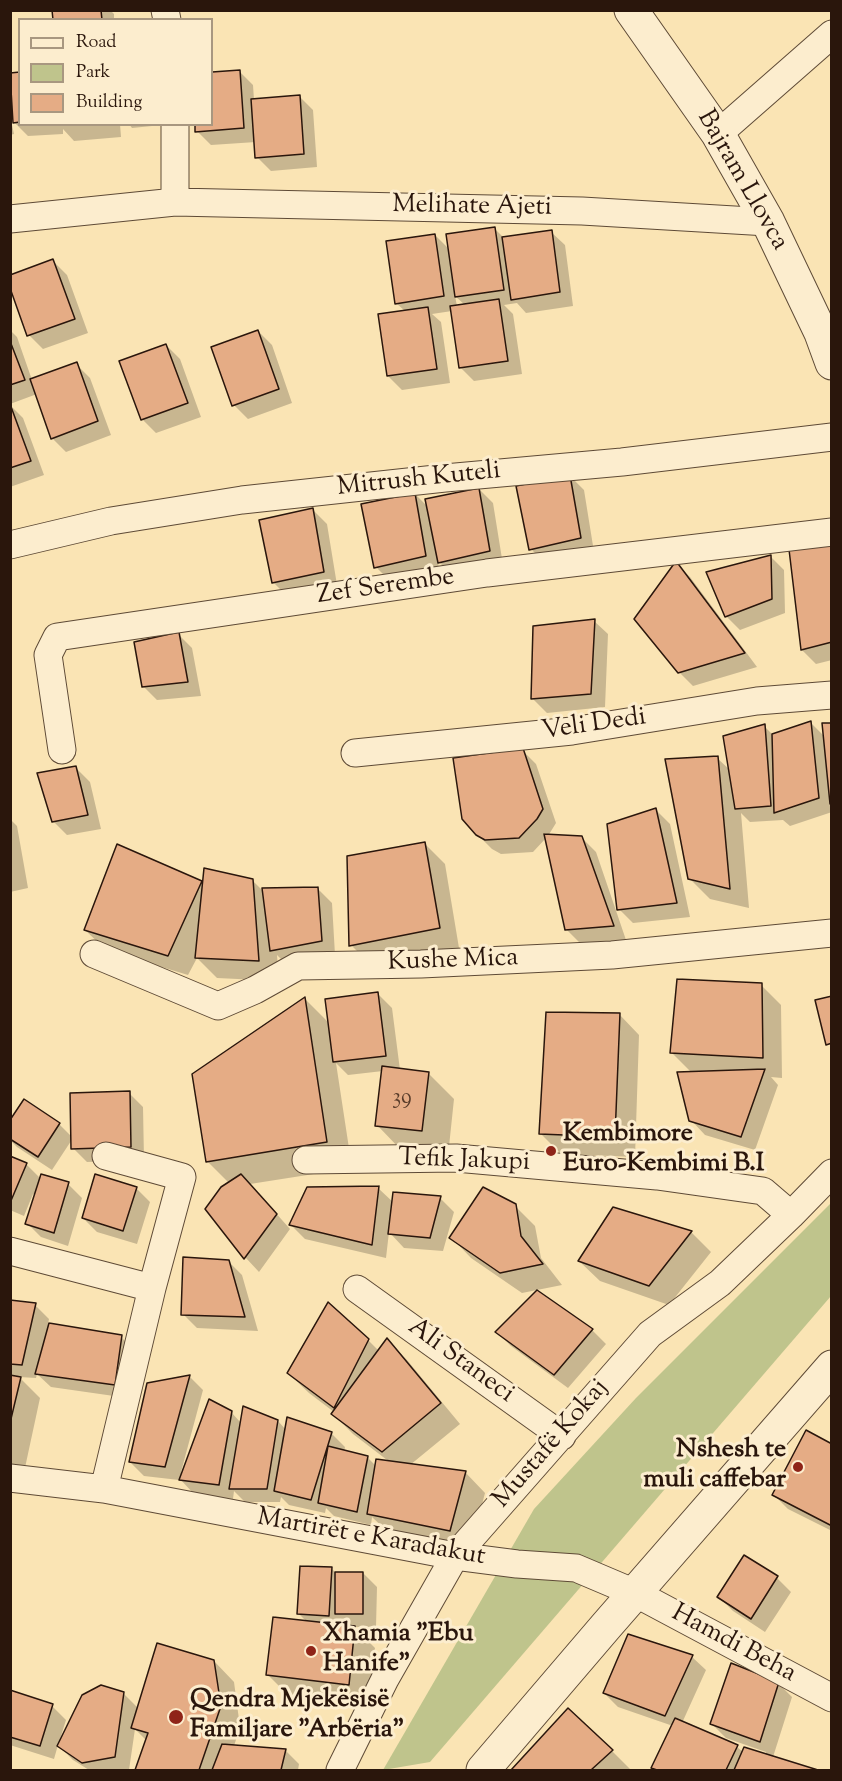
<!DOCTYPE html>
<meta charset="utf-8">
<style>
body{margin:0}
#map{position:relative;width:842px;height:1781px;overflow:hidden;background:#fae4b4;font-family:"Sorts Mill Goudy",serif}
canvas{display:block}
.frame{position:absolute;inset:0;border:12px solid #2a160c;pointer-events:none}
.legend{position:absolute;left:18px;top:18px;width:195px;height:108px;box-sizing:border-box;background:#fcedce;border:2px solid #a89780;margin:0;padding:8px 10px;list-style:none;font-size:18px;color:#2a160c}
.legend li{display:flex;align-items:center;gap:12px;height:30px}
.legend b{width:30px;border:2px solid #a89780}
</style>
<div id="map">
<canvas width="842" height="1781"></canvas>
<div class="frame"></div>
<ul class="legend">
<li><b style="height:8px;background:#fcedce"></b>Road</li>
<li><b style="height:16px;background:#bfc48c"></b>Park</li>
<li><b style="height:16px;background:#e5ac85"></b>Building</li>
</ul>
</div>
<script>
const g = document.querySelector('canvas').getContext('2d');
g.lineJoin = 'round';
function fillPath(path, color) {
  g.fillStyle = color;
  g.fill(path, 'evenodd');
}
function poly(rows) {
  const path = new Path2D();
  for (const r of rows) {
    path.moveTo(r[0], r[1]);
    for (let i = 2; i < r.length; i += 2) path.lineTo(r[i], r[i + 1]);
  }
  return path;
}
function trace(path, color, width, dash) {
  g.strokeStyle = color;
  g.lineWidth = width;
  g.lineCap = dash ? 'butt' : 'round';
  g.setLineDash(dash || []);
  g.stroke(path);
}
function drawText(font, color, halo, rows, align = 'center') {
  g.font = font + ' "Sorts Mill Goudy",serif';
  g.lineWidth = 6;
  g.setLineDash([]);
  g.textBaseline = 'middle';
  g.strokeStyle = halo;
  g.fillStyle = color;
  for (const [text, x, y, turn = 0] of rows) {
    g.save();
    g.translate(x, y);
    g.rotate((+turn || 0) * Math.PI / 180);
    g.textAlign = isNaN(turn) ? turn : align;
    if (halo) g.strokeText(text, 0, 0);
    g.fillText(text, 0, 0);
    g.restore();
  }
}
const green = poly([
 [831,1203,831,1296,430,1762,383,1770,534,1509,636,1398]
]);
const shadow = poly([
 [54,10,110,10,114,14,114,20,54,20],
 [239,71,253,85,254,100,299,96,313,110,317,167,271,171,257,157,256,142,211,145,197,131,212,124,212,73],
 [10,74,20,74,20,124,120,124,121,137,74,141,63,129,63,134,28,136,14,122],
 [10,116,14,134,10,135],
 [129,124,172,124,132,128],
 [495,229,504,238,551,232,565,245,573,306,526,313,517,303,504,305,513,314,522,374,474,381,460,367,452,311,432,314,441,322,450,383,402,390,388,376,405,311,396,303,435,235,450,250],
 [455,296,465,305,457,306],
 [53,261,67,275,88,333,43,349,29,335],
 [10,330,17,337,32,380,76,364,90,378,111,435,66,452,52,438,37,394,10,404],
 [258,331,272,345,292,403,248,419,234,405,213,348],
 [166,345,180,359,201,417,156,433,142,419],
 [10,405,23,418,44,475,10,487],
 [570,476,584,490,594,552,545,563,531,549],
 [479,489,493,503,503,565,453,576,438,561,439,570,390,581,376,567,415,494,428,507],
 [313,510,327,524,337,585,288,597,274,583],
 [832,541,832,660,816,664,802,650],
 [770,556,784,570,785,613,740,630,726,616],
 [676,563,690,577,757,667,693,686,679,672],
 [594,621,608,634,605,707,547,713,533,699,534,627],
 [178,634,192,648,201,696,157,700,143,686],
 [811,723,824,736,832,812,790,826,783,820,750,822,741,813,749,908,710,899,689,878,717,758,730,770,764,726,773,735],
 [522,750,536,764,556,823,548,836,582,838,596,852,626,940,580,943,566,929,546,838,533,852,501,854,492,849,477,834],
 [76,768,90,782,101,829,67,835,53,821],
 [656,810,670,824,690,917,633,923,619,909],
 [10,819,17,826,28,888,10,892],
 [425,844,445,864,459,948,371,965,351,945],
 [253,881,264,892,318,889,332,903,335,955,286,964,277,955,279,981,217,978,197,958,188,975,106,950,85,930,201,882,204,885],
 [761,985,781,1005,782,1078,771,1077,778,1085,755,1150,705,1135,691,1120,692,1073,671,1052],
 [378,994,392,1008,400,1070,428,1073,454,1099,448,1156,402,1151,377,1125,383,1071,348,1075,336,1063,352,1168,250,1184,290,1229,259,1272,246,1258,207,1209,229,1183,207,1161,305,999,330,1024],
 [619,1014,639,1035,635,1157,561,1154,540,1133],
 [129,1093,143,1107,144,1160,87,1162,73,1148,73,1138,52,1170,17,1147,10,1140,10,1122,59,1124,72,1137],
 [10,1157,26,1164,41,1179,68,1184,82,1198,68,1246,41,1237,27,1223,35,1195,33,1194,24,1216,10,1210],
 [136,1188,150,1202,137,1244,97,1232,83,1218],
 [378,1188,394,1203,440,1198,454,1212,443,1251,404,1248,389,1232,386,1258,305,1239,291,1225],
 [515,1206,535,1226,541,1258,562,1285,522,1293,471,1258,451,1237],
 [691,1232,711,1252,669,1305,600,1281,579,1261],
 [228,1261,242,1275,258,1331,197,1328,183,1314],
 [537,1292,592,1330,606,1344,568,1388,511,1346,497,1332],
 [10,1301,35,1305,49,1319,48,1324,121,1337,135,1351,128,1398,51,1387,37,1374,36,1378,19,1377,40,1398,23,1477,10,1475],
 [368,1340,379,1351,387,1340,407,1360,460,1424,410,1465,465,1472,485,1493,470,1551,389,1533,372,1517,371,1525,334,1516,326,1508,325,1513,289,1505,281,1497,280,1502,245,1502,234,1491,233,1499,194,1494,179,1478,179,1480,144,1476,130,1462,189,1376,203,1390,181,1472,183,1473,231,1412,241,1423,278,1421,286,1430,331,1433,345,1447,344,1452,367,1457,376,1466,391,1463,353,1434,333,1414,334,1412,309,1393,288,1373],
 [832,1445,832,1531,788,1509,774,1495],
 [331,1568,336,1573,363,1573,377,1587,376,1627,354,1627,375,1648,369,1704,288,1695,268,1675,307,1622,299,1614],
 [343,1619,350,1627,342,1626],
 [777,1578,791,1592,765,1632,733,1611,719,1597],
 [692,1657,706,1670,682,1723,737,1747,743,1752,765,1755,766,1752,726,1738,712,1724,778,1683,792,1697,773,1757,813,1770,656,1770,653,1768,673,1726,618,1707,604,1693],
 [214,1661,234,1682,240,1727,234,1746,285,1750,299,1764,298,1770,137,1770,147,1741,135,1729,129,1770,89,1770,73,1760,58,1745,54,1759,10,1745,10,1692,52,1706,66,1720,60,1739,62,1740,124,1694,139,1709],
 [568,1711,612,1751,631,1770,513,1770]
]);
const building = poly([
 [52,10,101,10,102,20,53,20,52,10],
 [240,70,244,128,195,132,195,124,212,124,212,72,240,70],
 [20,72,20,122,13,123,10,73,20,72],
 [300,95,304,154,255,158,251,99,300,95],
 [495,227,504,290,455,297,446,234,495,227],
 [552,230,560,292,511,300,502,237,552,230],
 [435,234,444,296,395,304,386,241,435,234],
 [53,259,75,319,27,336,10,288,10,275,53,259],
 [499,299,508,361,459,368,450,306,499,299],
 [428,307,437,369,387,376,378,314,428,307],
 [258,330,279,389,232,406,211,347,258,330],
 [10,341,25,380,10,385,10,341],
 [166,344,188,403,141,420,119,361,166,344],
 [77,362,98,421,51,439,30,379,77,362],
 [10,404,31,461,10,468,10,404],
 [570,475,581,538,529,550,516,486,570,475],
 [479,488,490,551,438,563,425,499,479,488],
 [415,493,426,556,374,568,361,504,415,493],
 [313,508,324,572,272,583,259,520,313,508],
 [832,539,832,642,801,650,788,541,832,539],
 [771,555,772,599,725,617,706,572,771,555],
 [676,561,745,653,678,673,634,619,676,561],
 [595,619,591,694,531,699,533,626,595,619],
 [179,632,188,682,142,687,134,642,179,632],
 [811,721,819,798,774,813,772,734,811,721],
 [822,723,832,723,832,804,830,804,822,723],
 [765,724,771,806,735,809,723,736,765,724],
 [523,748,543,809,537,819,519,838,485,840,476,835,462,819,453,758,523,748],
 [718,756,730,889,688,879,665,759,718,756],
 [76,766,88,815,52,822,37,773,76,766],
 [656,808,677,903,617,910,607,824,656,808],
 [544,834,582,836,614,926,565,930,544,834],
 [425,842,440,928,349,946,347,856,425,842],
 [117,844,202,881,168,956,84,930,117,844],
 [204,868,253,879,259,961,195,958,204,868],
 [318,887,322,941,270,951,262,888,318,887],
 [677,979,762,983,763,1058,670,1053,677,979],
 [378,992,386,1056,333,1062,325,999,378,992],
 [832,996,832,1043,826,1045,815,1000,832,996],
 [305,997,327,1142,206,1162,192,1074,305,997],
 [546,1012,620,1013,615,1137,539,1134,546,1012],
 [382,1066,429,1072,422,1131,375,1126,382,1066],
 [765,1069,741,1137,689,1121,677,1072,765,1069],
 [130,1091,131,1147,71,1149,70,1093,130,1091],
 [24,1099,60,1123,38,1157,10,1139,10,1120,24,1099],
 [10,1156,27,1163,10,1203,10,1156],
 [41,1174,69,1182,54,1233,25,1224,41,1174],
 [95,1174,137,1187,123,1231,82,1218,95,1174],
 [241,1174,277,1214,244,1259,205,1209,221,1187,241,1174],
 [379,1186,372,1245,289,1225,307,1187,379,1186],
 [483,1187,516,1204,521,1236,543,1264,500,1273,449,1238,483,1187],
 [393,1192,441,1196,430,1238,388,1234,393,1192],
 [613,1207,692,1231,649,1286,578,1261,613,1207],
 [183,1257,229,1260,245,1317,181,1315,183,1257],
 [537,1290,593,1329,554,1375,495,1332,537,1290],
 [10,1300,36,1303,22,1365,10,1364,10,1300],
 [328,1302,369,1339,334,1408,287,1373,328,1302],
 [49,1323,122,1335,115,1385,35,1374,49,1323],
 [387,1338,441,1403,382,1452,331,1414,387,1338],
 [10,1375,21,1377,10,1423,10,1375],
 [190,1375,165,1467,129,1462,147,1383,190,1375],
 [209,1399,232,1411,219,1485,179,1480,209,1399],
 [243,1406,278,1420,267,1489,229,1489,243,1406],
 [287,1417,332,1432,311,1500,274,1491,287,1417],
 [806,1430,832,1444,832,1526,772,1495,806,1430],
 [328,1446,368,1456,357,1512,318,1503,328,1446],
 [376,1459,466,1471,450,1531,367,1514,376,1459],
 [744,1555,778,1576,751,1619,717,1597,744,1555],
 [300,1566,332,1567,329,1616,297,1614,300,1566],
 [335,1572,363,1572,363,1614,335,1614,335,1572],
 [273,1617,355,1626,349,1685,266,1675,273,1617],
 [628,1634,693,1655,665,1716,603,1693,628,1634],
 [157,1643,214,1660,221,1706,199,1770,135,1770,148,1733,131,1728,157,1643],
 [731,1663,779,1682,760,1742,710,1724,731,1663],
 [101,1685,124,1692,115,1757,82,1763,57,1746,82,1695,101,1685],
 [10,1690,53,1704,40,1746,10,1737,10,1690],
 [568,1708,613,1750,591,1770,511,1770,568,1708],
 [675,1718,738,1745,726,1770,657,1770,651,1768,675,1718],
 [222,1744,286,1749,281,1770,212,1770,222,1744],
 [744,1747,818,1770,734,1770,744,1747]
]);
const minor = poly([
 [165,10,167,20],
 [175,124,175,202],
 [718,134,832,34],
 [10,219,175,202,582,211,768,222],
 [10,545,111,521,242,500,445,478,622,462,832,437],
 [62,750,48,655,57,637,487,573,832,532],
 [355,753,572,731,757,701,832,695],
 [94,954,218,1006,255,990,298,966,421,964,612,955,832,933],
 [306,1160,456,1158,657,1176,763,1191,791,1215],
 [10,1251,152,1288],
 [357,1289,562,1436],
 [10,1478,104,1489,455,1556,517,1564,576,1568,635,1593,832,1698],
 [104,1489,152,1288,182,1177,106,1156],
 [340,1770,385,1679,455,1556,650,1334,720,1283,791,1215,832,1173]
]);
const tertiary = poly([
 [631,10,718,134,768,222,821,333,832,363],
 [483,1770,607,1625,832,1367]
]);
const markers = [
 [551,1151,6,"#8f2418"],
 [798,1467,6,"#8f2418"],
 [311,1651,6,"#8f2418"],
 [176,1717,8,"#8f2418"]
];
const numberNames = [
 ["39",402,1099]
];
const streetNames = [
 ["Bajram Llovca",741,181,60],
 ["Melihate Ajeti",472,208,1],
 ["Mitrush Kuteli",419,481,-6],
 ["Zef Serembe",386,588,-8],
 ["Veli Dedi",594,726,-8],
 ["Kushe Mica",453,962,-2],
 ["Tefik Jakupi",464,1162,2],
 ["Ali Staneci",460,1362,36],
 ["Mustafë Kokaj",552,1445,-49],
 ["Martirët e Karadakut",371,1539,10],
 ["Hamdi Beha",733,1645,28]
];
const poiNames = [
 ["Kembimore",563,1136],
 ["Euro-Kembimi B.I",563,1166],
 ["Nshesh te",786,1452,"right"],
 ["muli caffebar",786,1482,"right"],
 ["Xhamia \"Ebu",323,1636],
 ["Hanife\"",323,1666],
 ["Qendra Mjekësisë",190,1702],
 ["Familjare \"Arbëria\"",190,1732]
];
fillPath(green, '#bfc48c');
fillPath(shadow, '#0003');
fillPath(building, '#e5ac85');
trace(building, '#2a160c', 1.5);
trace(minor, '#5e4a36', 29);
trace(tertiary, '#5e4a36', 35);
trace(minor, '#fcedce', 27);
trace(tertiary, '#fcedce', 33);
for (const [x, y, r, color] of markers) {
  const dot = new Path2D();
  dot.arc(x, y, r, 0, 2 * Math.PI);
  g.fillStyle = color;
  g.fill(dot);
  trace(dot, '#fcedce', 2);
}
drawText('22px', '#593c2a', null, numberNames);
drawText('26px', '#2a160c', '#fcedce', streetNames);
drawText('bold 26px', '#2a160c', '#fcedce', poiNames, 'left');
</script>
